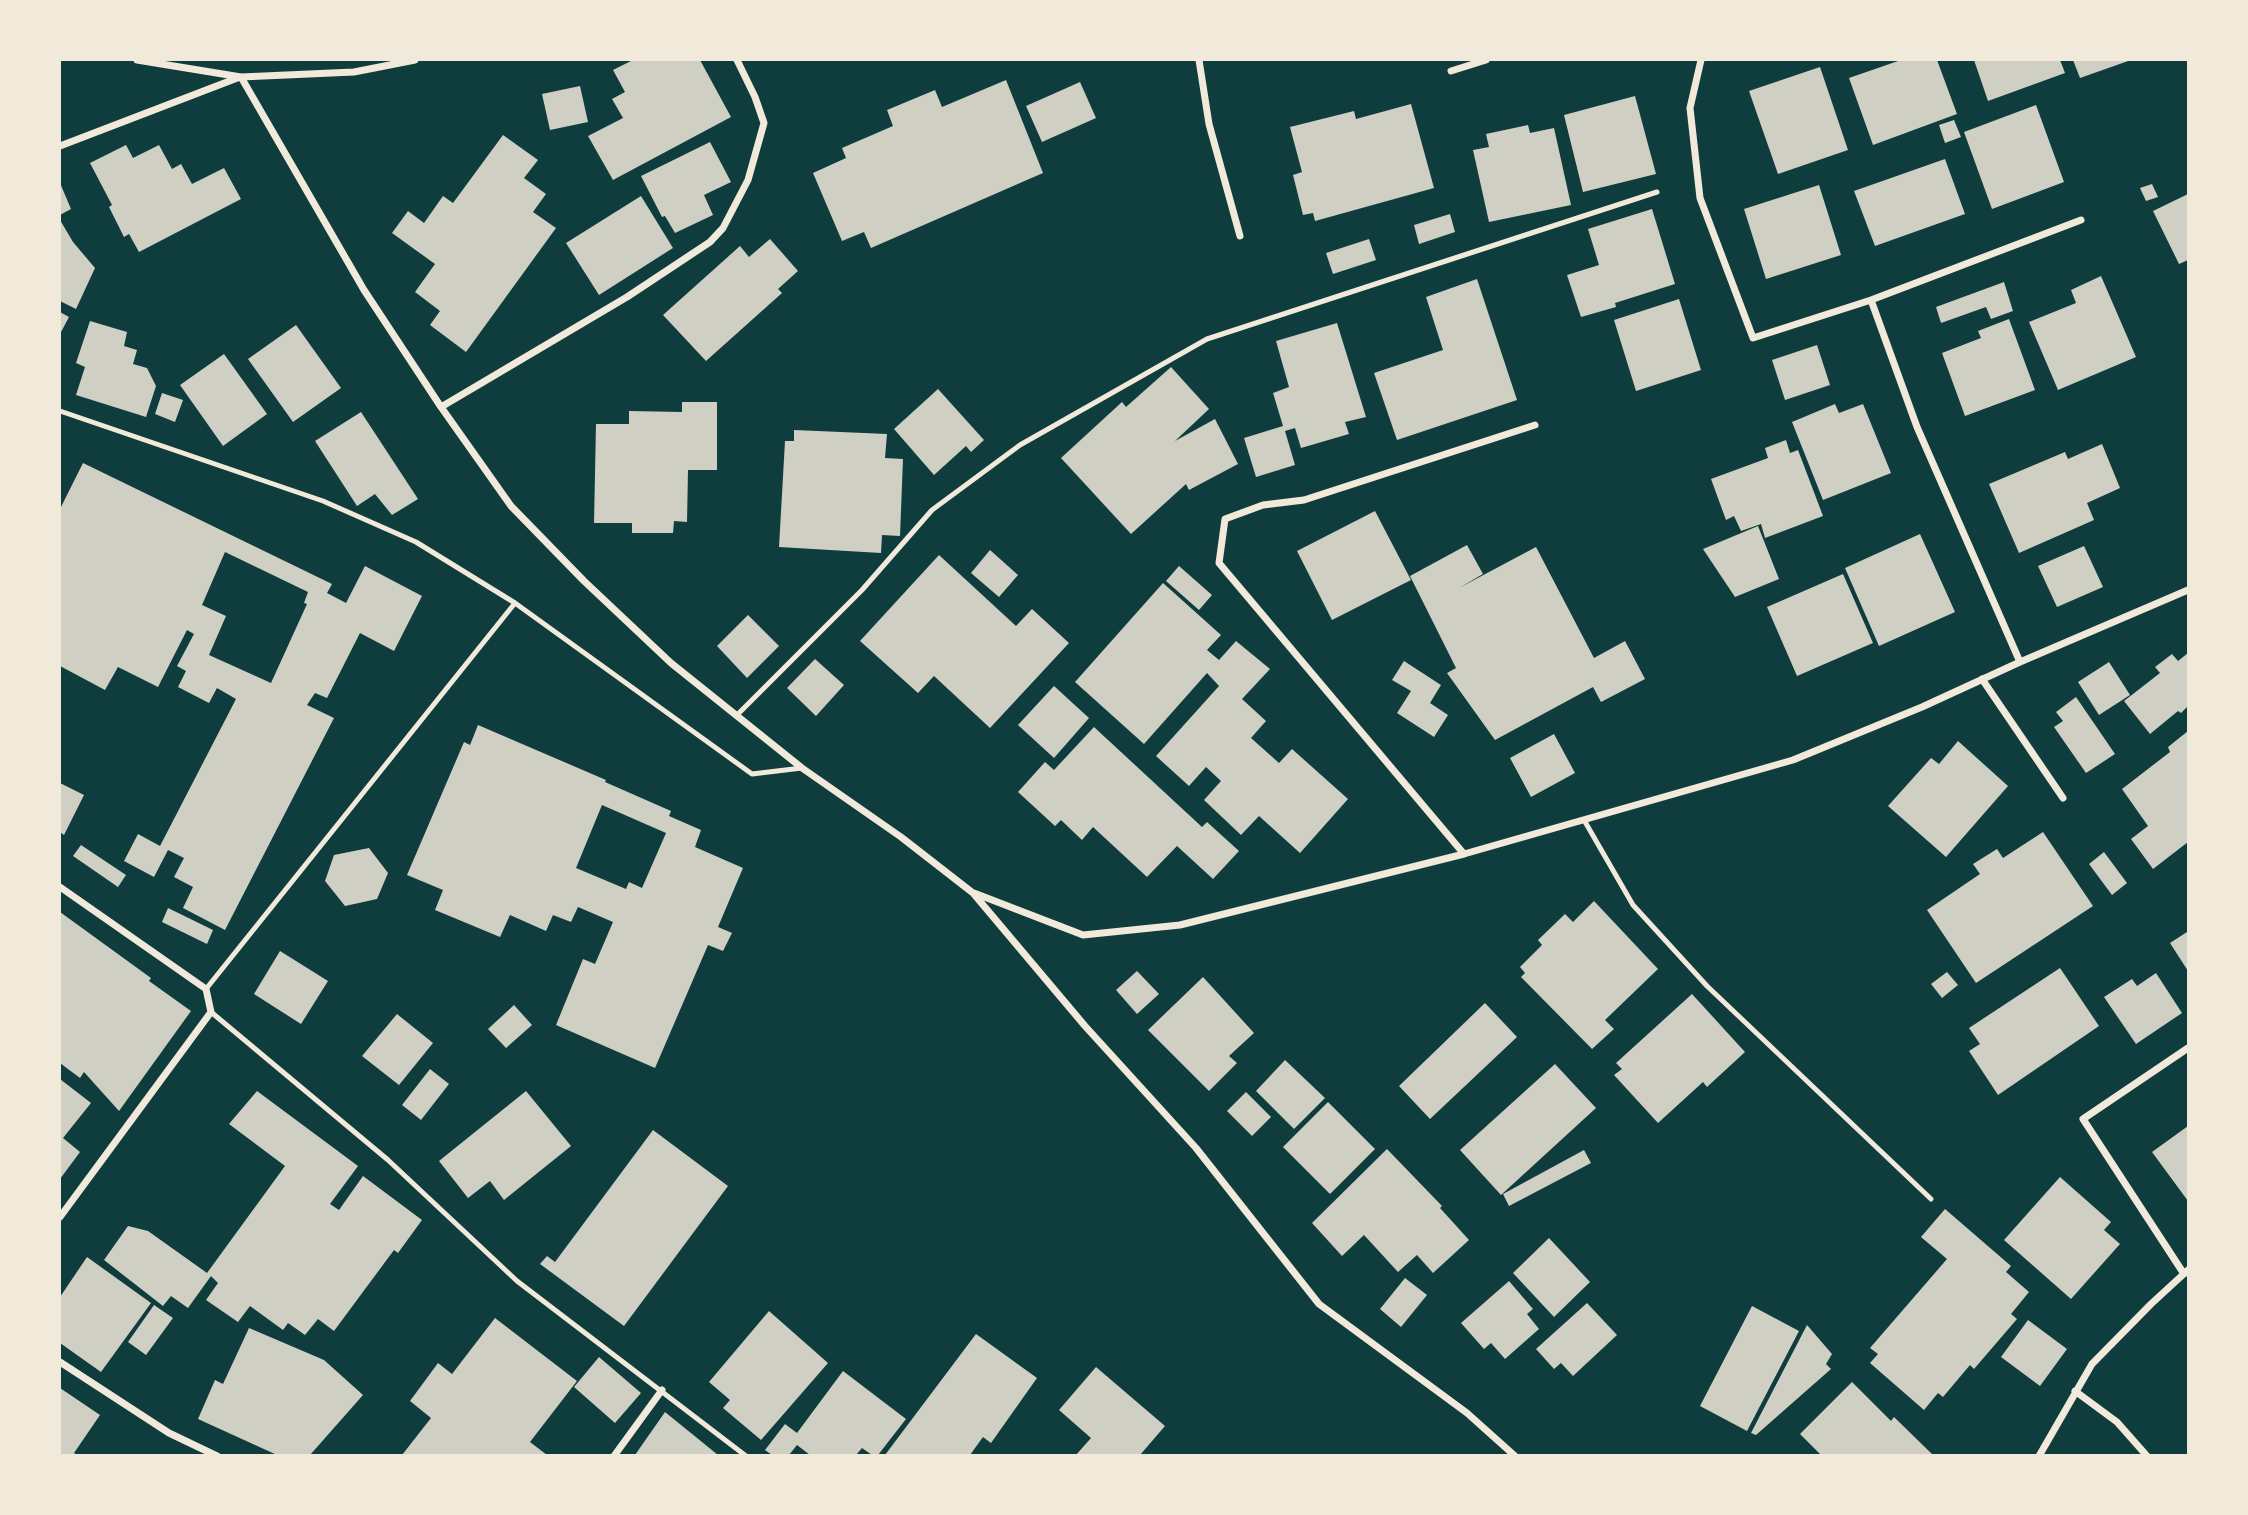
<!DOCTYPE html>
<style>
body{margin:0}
#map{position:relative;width:2248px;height:1515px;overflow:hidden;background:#0f3d3e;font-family:Jost,sans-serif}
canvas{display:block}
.frame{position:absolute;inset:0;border:61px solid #f1e9da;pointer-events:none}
</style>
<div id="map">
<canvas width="2248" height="1515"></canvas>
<div class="frame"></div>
</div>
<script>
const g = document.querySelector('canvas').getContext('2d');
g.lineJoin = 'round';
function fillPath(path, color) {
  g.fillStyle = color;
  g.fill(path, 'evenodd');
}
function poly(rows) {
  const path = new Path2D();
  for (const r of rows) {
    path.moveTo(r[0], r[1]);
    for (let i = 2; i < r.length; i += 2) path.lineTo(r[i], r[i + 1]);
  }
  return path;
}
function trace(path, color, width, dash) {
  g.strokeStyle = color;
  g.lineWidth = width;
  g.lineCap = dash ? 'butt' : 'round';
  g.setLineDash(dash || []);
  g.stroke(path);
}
const building = poly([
 [633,60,700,60,731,117,613,180,588,136,623,118,612,99,625,92,613,70],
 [1901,60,1937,60,1957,114,1873,145,1849,78],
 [1974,60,2060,60,2065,73,1988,101],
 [2073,60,2131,60,2080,78],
 [1820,67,1848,150,1778,174,1749,91],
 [1006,80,1043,173,871,248,864,232,842,241,813,173,846,158,842,148,893,126,887,110,935,90,942,107],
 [1080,82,1096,118,1042,142,1026,106],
 [580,86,588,122,550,130,542,94],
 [1635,96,1656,174,1583,192,1564,115],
 [1411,104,1434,188,1315,221,1313,213,1303,215,1293,175,1302,172,1290,127,1354,111,1356,119],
 [2036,105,2064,182,1992,209,1964,132],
 [1954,120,1961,137,1945,143,1939,125],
 [1528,125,1530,133,1554,128,1571,205,1489,222,1473,150,1489,147,1486,134],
 [503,135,538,160,524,178,546,194,533,212,556,228,466,352,430,325,440,311,415,292,435,264,392,233,408,211,424,223,443,196,453,203],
 [710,142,731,182,704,195,713,215,675,233,665,216,662,217,641,176],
 [126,145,133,158,159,145,172,169,181,164,192,184,224,168,241,199,139,252,129,234,124,237,109,207,112,205,90,163],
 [1945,159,1965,214,1875,246,1854,191],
 [60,183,71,209,60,215],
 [2152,184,2158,197,2146,201,2140,188],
 [1819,185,1841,255,1766,279,1744,209],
 [2188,194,2188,260,2179,264,2153,211],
 [641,196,673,248,599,295,566,243],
 [1652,209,1675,284,1615,303,1616,307,1581,317,1567,275,1599,265,1588,229],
 [1450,214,1455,232,1419,244,1414,225],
 [60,220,73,242,95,268,76,309,60,301],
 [770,239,798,271,778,289,782,293,706,361,663,315,740,246,749,257],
 [1369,239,1376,260,1333,274,1326,253],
 [2101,276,2136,357,2058,390,2029,322,2076,303,2071,290],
 [1477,279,1517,400,1397,440,1374,373,1443,350,1426,297],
 [2004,282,2013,311,1991,319,1986,307,1941,323,1936,307],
 [1679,299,1701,370,1636,391,1614,320],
 [60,312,69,317,60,334],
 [2009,319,2035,390,1965,416,1942,353,1981,338,1978,331],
 [90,321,127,332,124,346,137,350,133,364,147,368,156,386,146,417,76,395,85,367,76,363],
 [1337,323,1366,417,1345,422,1349,434,1301,448,1295,428,1285,431,1295,465,1256,477,1244,438,1283,426,1273,393,1289,387,1276,341],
 [296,325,341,388,293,422,248,359],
 [1817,345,1830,385,1785,400,1772,360],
 [224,354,267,414,223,446,180,385],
 [1171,367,1209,409,1175,441,1215,419,1238,464,1189,490,1186,484,1131,534,1061,458,1122,402,1126,407],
 [938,389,984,440,971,452,966,446,934,475,894,429],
 [162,393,183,400,175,422,155,414],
 [682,402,717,402,717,470,688,470,687,522,674,521,673,533,632,533,632,523,594,523,596,424,629,424,629,411,682,412],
 [1835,404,1839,413,1863,404,1891,473,1823,500,1792,422],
 [361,412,418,499,392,515,375,494,357,506,315,441],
 [794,430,887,434,885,458,903,459,900,536,882,535,881,553,779,547,785,441,794,441],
 [1786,440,1790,453,1798,450,1823,516,1765,538,1761,524,1741,531,1734,516,1726,520,1711,479,1768,458,1765,448],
 [2102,444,2120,488,2087,503,2094,520,2019,553,1989,484,2065,452,2068,459],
 [83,463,332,584,327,593,346,603,365,566,422,596,394,651,360,633,327,698,315,693,307,705,334,718,225,930,183,908,193,887,174,877,184,858,168,850,154,877,124,861,138,834,160,846,236,699,217,688,209,703,178,687,186,671,177,666,194,634,187,630,158,687,118,667,105,690,60,666,60,509],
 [225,552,308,592,304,603,307,604,271,683,209,655,226,616,202,605],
 [1375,511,1411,580,1332,620,1297,551],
 [1758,526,1779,579,1735,597,1703,549],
 [1920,534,1955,612,1879,646,1845,568],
 [1467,545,1483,574,1459,588,1536,547,1594,658,1625,641,1645,679,1601,702,1593,687,1495,740,1447,673,1456,668,1410,576],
 [2084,546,2103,587,2057,607,2038,566],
 [990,550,1018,575,999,597,971,573],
 [939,555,1016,626,1032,609,1069,643,990,728,934,676,918,693,860,641],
 [1179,566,1212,595,1199,610,1166,581],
 [1843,574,1873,643,1797,676,1767,607],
 [1163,583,1221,635,1207,650,1219,660,1236,641,1270,669,1242,699,1266,721,1251,738,1279,763,1292,749,1348,799,1300,853,1259,816,1241,835,1204,800,1221,781,1206,767,1189,786,1156,756,1219,686,1207,673,1144,744,1075,682],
 [748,615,779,646,747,678,717,646],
 [2188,653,2188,706,2181,713,2178,711,2150,734,2124,701,2160,673,2155,667,2172,654,2178,661],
 [815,659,844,685,816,716,787,688],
 [1404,661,1441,685,1430,703,1448,715,1434,737,1397,713,1411,691,1392,680],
 [2109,662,2130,695,2099,715,2078,682],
 [1054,686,1089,718,1054,758,1018,725],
 [2076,697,2115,754,2086,773,2054,727,2063,721,2056,712],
 [478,725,606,780,605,782,671,811,669,816,701,830,695,847,743,868,718,927,732,933,723,951,708,945,655,1068,556,1025,583,959,595,964,613,922,578,907,571,922,553,915,546,931,510,915,500,937,435,910,443,890,407,875,464,742,470,745],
 [602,805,666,833,642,888,629,882,626,889,576,868],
 [1094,727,1202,827,1207,822,1239,851,1213,879,1177,846,1147,877,1093,827,1082,840,1061,820,1055,826,1018,792,1045,762,1054,770],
 [2188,731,2188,842,2153,869,2131,839,2148,826,2122,789,2170,752,2168,747],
 [1554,734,1575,773,1531,797,1510,758],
 [1958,741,2008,786,1946,857,1888,806,1931,758,1939,764],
 [60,783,84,795,64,835,60,832],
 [2043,832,2093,906,1976,983,1927,910,1980,874,1973,864,1997,849,2003,858],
 [81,845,126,875,118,887,73,856],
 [369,848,388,873,377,899,345,906,325,881,334,855],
 [2104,852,2127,883,2112,895,2089,864],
 [1594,901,1658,969,1605,1020,1614,1029,1592,1049,1521,977,1525,973,1520,967,1542,945,1538,940,1565,914,1573,922],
 [168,908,213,930,207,944,162,922],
 [60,912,151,978,149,981,191,1011,119,1111,84,1072,80,1078,60,1063],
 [2187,932,2188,935,2188,971,2170,943],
 [280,951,328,981,301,1024,254,994],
 [2060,968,2099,1026,1998,1095,1969,1051,1980,1044,1969,1028],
 [1137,971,1159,994,1137,1014,1116,990],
 [1947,972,1958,985,1942,998,1931,984],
 [2156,973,2182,1013,2136,1044,2104,997,2132,979,2137,986],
 [1203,977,1254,1033,1229,1056,1237,1063,1209,1091,1148,1030],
 [1692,994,1745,1052,1707,1087,1703,1082,1658,1123,1614,1075,1622,1069,1616,1063],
 [1485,1003,1517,1037,1430,1119,1399,1086],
 [514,1005,532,1025,506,1048,488,1029],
 [397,1014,433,1043,399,1085,362,1056],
 [1285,1060,1325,1098,1294,1129,1256,1091],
 [1555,1064,1596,1108,1501,1195,1460,1150],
 [430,1069,449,1084,421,1120,402,1105],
 [60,1079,91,1103,63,1138,80,1152,60,1179],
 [257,1091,358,1166,330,1204,339,1210,363,1176,422,1220,398,1253,394,1250,334,1331,318,1319,305,1335,288,1323,283,1330,250,1306,238,1322,206,1300,218,1283,211,1276,188,1308,171,1296,163,1306,104,1260,128,1226,148,1231,207,1273,285,1166,229,1124],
 [526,1091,571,1146,504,1200,490,1181,468,1198,439,1161],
 [1246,1092,1271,1117,1252,1136,1227,1111],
 [1328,1102,1375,1149,1330,1194,1283,1147],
 [2188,1126,2188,1201,2152,1152],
 [653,1130,728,1186,624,1326,540,1264,547,1256,555,1262],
 [1387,1149,1442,1206,1440,1208,1469,1240,1433,1273,1417,1255,1398,1272,1364,1235,1342,1256,1312,1223],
 [1584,1150,1591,1163,1509,1206,1503,1194],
 [2060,1177,2111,1222,2104,1230,2120,1244,2071,1299,2004,1240],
 [1945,1209,2011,1266,2006,1272,2029,1292,2011,1314,2017,1319,1974,1369,1970,1365,1943,1397,1938,1393,1924,1410,1870,1363,1878,1354,1870,1348,1947,1259,1921,1237],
 [1549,1238,1590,1282,1554,1317,1513,1273],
 [87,1257,151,1303,101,1372,60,1343,60,1297],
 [1405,1278,1427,1295,1401,1327,1380,1309],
 [1509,1281,1533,1309,1527,1314,1539,1329,1505,1359,1491,1343,1484,1349,1461,1323],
 [1587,1303,1617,1335,1573,1376,1561,1363,1554,1369,1536,1349],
 [154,1305,173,1318,146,1355,128,1342],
 [1752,1306,1799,1331,1747,1431,1700,1406],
 [769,1311,828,1363,761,1440,723,1408,730,1400,709,1382],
 [495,1318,577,1381,530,1442,547,1455,402,1455,431,1418,410,1401,438,1363,452,1374],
 [2028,1320,2067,1349,2040,1386,2001,1357],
 [1807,1325,1832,1354,1826,1364,1831,1369,1756,1435,1751,1433],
 [249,1328,324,1360,363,1395,310,1455,277,1455,198,1419,215,1380,223,1384],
 [976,1334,1037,1378,991,1443,983,1437,970,1455,885,1455],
 [599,1357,641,1393,615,1423,574,1387],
 [1096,1367,1165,1426,1140,1455,1076,1455,1091,1438,1059,1410],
 [843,1371,906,1419,878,1455,872,1455,862,1448,856,1455,810,1455,797,1445,789,1455,772,1455,765,1450,785,1424,797,1433],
 [1852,1382,1891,1421,1894,1417,1933,1455,1821,1455,1800,1434],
 [60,1388,100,1415,74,1453,77,1455,60,1455],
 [665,1412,718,1455,635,1455]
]);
const service = poly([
 [60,411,323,501,416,542,515,603,752,774,802,768],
 [737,715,862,590,932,510,1020,445,1207,339,1657,192],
 [1584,820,1633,905,1707,986,1931,1199],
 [206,989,515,603],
 [211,1012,388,1160,517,1281,746,1456]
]);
const minor = poly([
 [137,60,241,77,354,72,415,60],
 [1199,60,1209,124,1240,236],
 [1701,60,1690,108,1700,198,1753,338,1871,300,2081,220],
 [1451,71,1486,60],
 [241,77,364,290,441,407,511,506,584,581,671,663,802,768,901,837,973,893,1085,1026,1196,1148,1319,1304,1467,1413,1515,1456],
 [60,146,240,77],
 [1871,300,1917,427,2020,662],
 [441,407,627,297,710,242,723,228,748,180,764,123,755,97,737,60],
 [1982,679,2063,798],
 [1464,854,1219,563,1225,519,1263,505,1304,500,1535,425],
 [60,887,206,989,211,1012,60,1217],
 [974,893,1083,935,1180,925,1464,854,1793,760,1922,707,2020,662,2188,590],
 [2184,1274,2083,1119,2188,1048],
 [60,1362,169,1433,217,1456],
 [2075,1391,2117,1422,2147,1456],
 [614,1456,662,1390],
 [2039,1456,2092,1364,2151,1304,2188,1270]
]);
fillPath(building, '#cfcfc3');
trace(service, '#f1e9da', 5);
trace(minor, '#f1e9da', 7);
</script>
